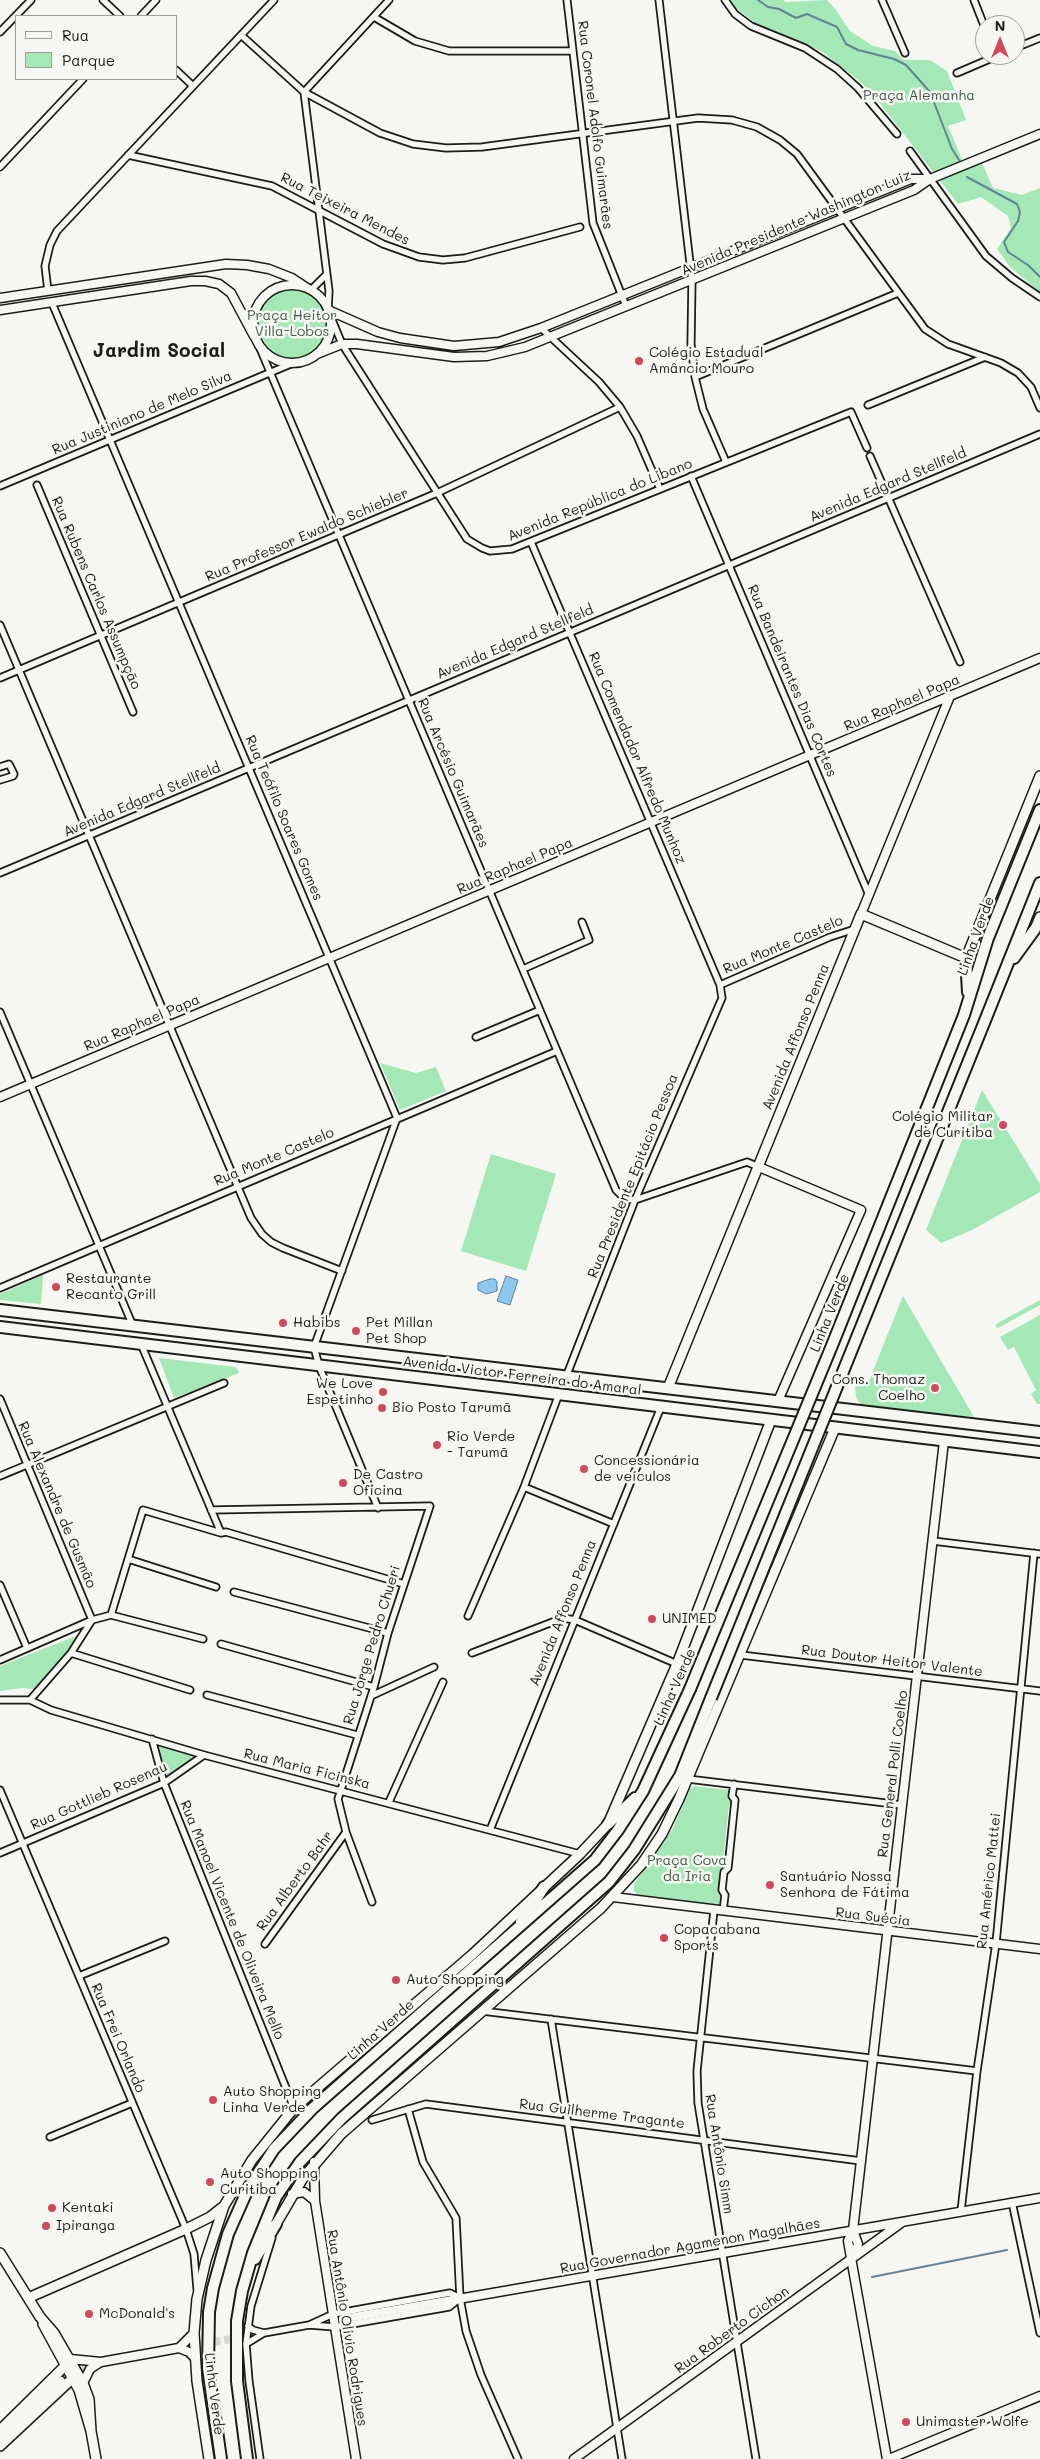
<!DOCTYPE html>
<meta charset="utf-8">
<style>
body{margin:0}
#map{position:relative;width:1040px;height:2459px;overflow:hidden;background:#f6f6f2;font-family:Mali,sans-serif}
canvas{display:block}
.legend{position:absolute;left:15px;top:15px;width:162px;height:65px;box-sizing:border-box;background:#f6f6f2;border:1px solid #9f9f9c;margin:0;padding:6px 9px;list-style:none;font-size:15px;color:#1c1c1c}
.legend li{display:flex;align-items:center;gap:10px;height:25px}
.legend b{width:25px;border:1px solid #9f9f9c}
.north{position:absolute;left:975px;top:15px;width:50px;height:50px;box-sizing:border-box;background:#f6f6f2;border:1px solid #9f9f9c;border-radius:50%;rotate:0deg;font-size:14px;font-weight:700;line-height:20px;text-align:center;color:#1c1c1c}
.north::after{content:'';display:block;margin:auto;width:18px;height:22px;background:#d1495b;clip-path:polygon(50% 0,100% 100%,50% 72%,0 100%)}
</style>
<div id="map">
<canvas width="1040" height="2459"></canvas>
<ul class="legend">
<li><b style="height:6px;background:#f6f6f2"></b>Rua</li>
<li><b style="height:14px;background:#a4e9b5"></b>Parque</li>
</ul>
<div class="north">N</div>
</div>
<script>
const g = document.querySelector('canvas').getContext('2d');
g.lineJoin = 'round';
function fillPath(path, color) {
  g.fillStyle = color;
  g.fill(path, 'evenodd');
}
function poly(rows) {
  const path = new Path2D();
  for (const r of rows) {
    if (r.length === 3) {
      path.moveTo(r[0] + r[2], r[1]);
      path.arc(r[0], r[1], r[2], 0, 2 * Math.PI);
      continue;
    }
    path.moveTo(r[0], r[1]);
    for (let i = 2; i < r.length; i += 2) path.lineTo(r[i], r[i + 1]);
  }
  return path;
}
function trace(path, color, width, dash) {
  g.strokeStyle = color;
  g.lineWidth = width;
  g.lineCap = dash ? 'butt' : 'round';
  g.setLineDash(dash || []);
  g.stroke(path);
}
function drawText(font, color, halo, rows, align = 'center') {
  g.font = font + ' Mali,sans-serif';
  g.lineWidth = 5;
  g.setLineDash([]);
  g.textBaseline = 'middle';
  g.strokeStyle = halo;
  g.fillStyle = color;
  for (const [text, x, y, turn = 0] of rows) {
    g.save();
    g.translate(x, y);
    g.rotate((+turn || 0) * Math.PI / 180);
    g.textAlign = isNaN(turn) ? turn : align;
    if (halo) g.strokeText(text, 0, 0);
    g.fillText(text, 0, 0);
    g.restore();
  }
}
const green = poly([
 [731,0,784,0,785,2,827,0,836,10,850,31,873,46,895,51,904,60,930,60,947,71,966,120,948,126,966,169,982,163,993,188,1022,195,1040,188,1040,292,1011,268,997,249,1011,228,1008,216,981,197,958,204,872,93,858,80,821,51,757,24,737,9],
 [292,324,35],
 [380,1063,416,1073,436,1067,446,1091,400,1110],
 [982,1090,1040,1184,1040,1192,972,1230,941,1243,926,1230],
 [491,1154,556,1174,526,1271,461,1251],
 [43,1275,41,1304,0,1300,0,1294],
 [903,1296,974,1417,861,1405,856,1397,855,1386,869,1381],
 [1040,1300,1040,1305,998,1328,996,1327,996,1324],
 [1040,1315,1040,1404,1037,1404,1031,1394,1036,1390,1014,1347,1008,1350,1000,1337],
 [159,1358,236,1367,239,1373,174,1398],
 [76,1636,79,1638,35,1689,22,1688,0,1691,0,1666],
 [157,1746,195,1756,168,1777],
 [694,1786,730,1790,734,1801,729,1805,723,1861,726,1866,721,1870,719,1891,722,1896,722,1904,719,1907,639,1897,634,1891,634,1884,672,1830,690,1789]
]);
const water = poly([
 [506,1276,518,1280,510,1305,497,1301,506,1276],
 [490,1279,495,1279,497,1282,497,1291,486,1294,478,1290,478,1283,490,1279]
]);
const stream = poly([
 [758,0,768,7,779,9,796,18,807,14,837,27,846,44,858,50,894,59,906,65,930,92,952,149,959,160],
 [967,177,1017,204,1020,212,1018,221,1004,242,1008,252,1028,265,1040,277],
 [872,2277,1007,2250]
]);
const tertiaryTunnel = poly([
 [312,2324,340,2319],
 [177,2349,264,2333],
 [61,2381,79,2369,97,2364]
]);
const minor = poly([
 [103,0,120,16],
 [389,0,304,92,329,291,328,310,342,344,467,539,482,548,490,551,512,549,851,412,867,448],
 [567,0,593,223,626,306],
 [659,0,692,280,691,344,695,377,703,409,726,462],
 [725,0,735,14,751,26,805,48,837,69,858,88,897,134],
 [882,0,905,53],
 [974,0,985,28],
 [141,16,156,0],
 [374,17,415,41,449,51,573,51],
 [0,32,31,0],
 [241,35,304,92,380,133,413,144,446,148,482,147,698,118,732,120,757,127,780,140,797,154,925,329,948,344,1001,363,1018,373,1031,387,1040,408],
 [1015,48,1040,38],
 [176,70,193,86],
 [957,73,999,55],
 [910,151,986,256,1012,278,1040,297],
 [128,155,272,186,383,244,419,257,443,260,465,258,580,227],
 [0,167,83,79],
 [311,290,326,275],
 [48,291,45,266,50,245,57,231,274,0],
 [52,303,397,1118,314,1347,319,1366,378,1508],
 [541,328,599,382,620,407,637,436,660,489],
 [259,346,616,1190,624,1198,635,1200,747,1162,759,1167],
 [695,377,898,293],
 [868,405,985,357],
 [870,456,960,662],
 [691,476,869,895],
 [37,485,133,712],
 [0,486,293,363],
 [531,542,720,985,722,998,635,1200,566,1377],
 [0,625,251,1218,262,1234,271,1242,283,1248,342,1271],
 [0,678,437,493,620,407],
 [0,767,9,764,14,774,13,776,0,780],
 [0,873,1040,434],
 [523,969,589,940,582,922],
 [720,985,830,937,855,929],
 [0,1012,133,1326],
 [476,1037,540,1010],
 [0,1288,557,1051],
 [141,1344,221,1533],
 [0,1399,92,1620,0,1660],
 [0,1476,224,1383],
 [524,1487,614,1524],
 [211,1510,430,1506,388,1633,374,1687,338,1799,346,1832,372,1902],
 [933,1541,1040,1554],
 [128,1559,216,1587],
 [0,1585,27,1648],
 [234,1592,388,1633],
 [111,1615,203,1639],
 [468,1616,524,1487,559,1394],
 [221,1644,374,1687],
 [71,1653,190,1690],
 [472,1653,563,1618,575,1620,677,1664],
 [741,1655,1040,1691],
 [207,1695,357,1735],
 [371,1696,434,1667],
 [0,1700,30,1700,71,1653,92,1620,111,1615,143,1510,221,1533,226,1532,404,1584],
 [30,1700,51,1710,204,1755,580,1854],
 [152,1739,164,1783,294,2108],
 [688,1779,902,1805],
 [0,1790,186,2229,194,2254,197,2289],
 [389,1802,443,1682],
 [490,1830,661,1407],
 [0,1853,164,1783,204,1755],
 [714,1910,697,2071,698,2103,756,2459],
 [723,1911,725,1895,722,1890,724,1872,728,1868,735,1800,732,1796,734,1784],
 [265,1944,346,1832],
 [79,1976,165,1941],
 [482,2011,977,2071],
 [551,2019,622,2459],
 [408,2109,423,2162,456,2218,460,2298,466,2331,481,2375,518,2459],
 [372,2120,426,2104,861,2161],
 [50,2137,132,2103],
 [1012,2202,1040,2333],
 [961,2211,977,2071,996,1943,1034,1553],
 [248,2326,253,2330,264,2333],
 [246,2344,264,2333,309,2325,335,2327,449,2307,460,2298,450,2293,333,2314,309,2325],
 [260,2459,249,2381,246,2344,251,2306,272,2238]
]);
const tertiary = poly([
 [292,324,39],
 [0,298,226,264,247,265,269,269,292,278,307,288],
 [0,310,191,281,205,281,219,284,231,293,254,336],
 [328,310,378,332,400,338,454,346,499,342,541,328,911,179,930,179],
 [317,354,342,344,357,344,454,357,487,356,525,347,914,190,930,179,1040,134],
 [861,914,950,696],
 [0,1097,1040,658],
 [759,1167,861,1210,778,1401],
 [613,1897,1040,1949],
 [314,2162,315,2201,356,2459],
 [292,2194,304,2192,315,2201],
 [853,2230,858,2244,854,2256],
 [343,2319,1040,2198],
 [179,2348,194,2333],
 [70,2359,101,2362,179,2348,189,2352,195,2358],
 [83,2383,90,2369,99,2363],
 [0,2439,61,2381],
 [574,2459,901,2223],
 [887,2459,848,2241,853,2230,944,1441],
 [889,2459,1040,2396]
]);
const secondary = poly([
 [1035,929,1040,917],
 [668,1388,861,914,966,958,1040,776],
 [276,2224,303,2178,341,2134,601,1908,641,1865,662,1834,679,1799,835,1428],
 [0,2253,40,2317,54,2333,83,2383,89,2399,91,2431],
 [28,2298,186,2229,210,2217,224,2206],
 [43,2324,79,2390,91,2431,96,2459],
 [0,2430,66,2365],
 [0,2446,73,2378],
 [209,2459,197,2381,194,2333,197,2299,206,2260,224,2206,252,2160,294,2108,473,1954,580,1854,608,1824,677,1664,771,1420]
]);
const trunk = poly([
 [966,958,968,992],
 [1014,958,1035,929],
 [964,1015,988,938,1040,810],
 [984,1023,1040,883],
 [0,1310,1040,1432],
 [0,1327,1040,1452],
 [608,1824,635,1798],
 [521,1922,544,1887],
 [255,2259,276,2224],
 [221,2459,208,2368,209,2312,213,2288,228,2234,248,2189,274,2149,313,2108,595,1860,618,1830,643,1791,690,1689],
 [247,2459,237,2381,237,2321,242,2291,253,2253,276,2197,300,2162,342,2118,609,1882,634,1850,680,1776,711,1698]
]);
const trunkBridge = poly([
 [690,1689,833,1343,964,1015],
 [711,1698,984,1023]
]);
const markers = [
 [639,361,5,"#d1495b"],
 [1003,1125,5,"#d1495b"],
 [56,1287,5,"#d1495b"],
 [283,1323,5,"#d1495b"],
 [356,1331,5,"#d1495b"],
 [935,1388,5,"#d1495b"],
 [383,1392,5,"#d1495b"],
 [382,1408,5,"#d1495b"],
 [437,1445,5,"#d1495b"],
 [584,1469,5,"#d1495b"],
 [343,1483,5,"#d1495b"],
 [652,1619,5,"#d1495b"],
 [770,1885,5,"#d1495b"],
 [664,1938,5,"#d1495b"],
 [396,1980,5,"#d1495b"],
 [213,2100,5,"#d1495b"],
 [210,2182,5,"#d1495b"],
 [52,2208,5,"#d1495b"],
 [46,2226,5,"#d1495b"],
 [89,2314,5,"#d1495b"],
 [906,2422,5,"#d1495b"]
];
const parkNames = [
 ["Praça Alemanha",919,96],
 ["Praça Heitor",292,316],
 ["Villa-Lobos",292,332],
 ["Praça Cova",687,1861],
 ["da Iria",687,1877]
];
const streetNames = [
 ["Rua Coronel Adolfo Guimarães",595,125,83],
 ["Rua Teixeira Mendes",345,209,27],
 ["Avenida Presidente Washington Luiz",796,223,-23],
 ["Rua Justiniano de Melo Silva",142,413,-23],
 ["Avenida Edgard Stellfeld",888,485,-23],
 ["Avenida República do Líbano",600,500,-22],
 ["Rua Professor Ewaldo Schiebler",307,535,-23],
 ["Rua Rubens Carlos Assumpção",96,593,67],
 ["Avenida Edgard Stellfeld",515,642,-23],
 ["Rua Bandeirantes Dias Cortes",792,681,67],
 ["Rua Raphael Papa",902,703,-23],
 ["Rua Comendador Alfredo Munhoz",637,758,67],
 ["Rua Arcésio Guimarães",453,773,67],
 ["Avenida Edgard Stellfeld",142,800,-23],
 ["Rua Teófilo Soares Gomes",284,818,67],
 ["Rua Raphael Papa",515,866,-23],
 ["Linha Verde",976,936,-70],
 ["Rua Monte Castelo",783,945,-23],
 ["Rua Raphael Papa",142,1023,-23],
 ["Avenida Affonso Penna",796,1037,-68],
 ["Rua Monte Castelo",274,1157,-23],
 ["Rua Presidente Epitácio Pessoa",633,1176,-68],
 ["Linha Verde",830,1313,-68],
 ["Avenida Victor Ferreira do Amaral",522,1376,7],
 ["Rua Alexandre de Gusmão",57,1505,67],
 ["Avenida Affonso Penna",563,1613,-68],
 ["Rua Jorge Pedro Chueri",372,1645,-73],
 ["Rua Doutor Heitor Valente",892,1661,7],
 ["Linha Verde",675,1687,-66],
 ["Rua Maria Ficinska",307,1769,14],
 ["Rua General Polli Coelho",893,1774,-83],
 ["Rua Gottlieb Rosenau",99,1796,-24],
 ["Rua Alberto Bahr",295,1881,-54],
 ["Rua Américo Mattei",989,1881,-84],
 ["Rua Suécia",873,1917,7],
 ["Rua Manoel Vicente de Oliveira Mello",232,1920,68],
 ["Linha Verde",381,2030,-41],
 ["Rua Frei Orlando",118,2038,67],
 ["Rua Guilherme Tragante",602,2114,7],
 ["Rua Antônio Simm",719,2154,81],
 ["Rua Governador Agamenon Magalhães",690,2246,-10],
 ["Rua Antônio Olívio Rodrigues",347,2328,81],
 ["Rua Roberto Cichon",732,2330,-36],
 ["Linha Verde",214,2394,83]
];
const poiNames = [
 ["Colégio Estadual",649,353],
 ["Amâncio Mouro",649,369],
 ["Colégio Militar",993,1117,"right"],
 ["de Curitiba",993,1133,"right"],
 ["Restaurante",66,1279],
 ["Recanto Grill",66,1295],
 ["Habibs",293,1323],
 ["Pet Millan",366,1323],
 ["Pet Shop",366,1339],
 ["Cons. Thomaz",925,1380,"right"],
 ["Coelho",925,1396,"right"],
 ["We Love",373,1384,"right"],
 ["Espetinho",373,1400,"right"],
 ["Bio Posto Tarumã",392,1408],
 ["Rio Verde",447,1437],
 ["- Tarumã",447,1453],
 ["Concessionária",594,1461],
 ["de veículos",594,1477],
 ["De Castro",353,1475],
 ["Oficina",353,1491],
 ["UNIMED",662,1619],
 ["Santuário Nossa",780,1877],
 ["Senhora de Fátima",780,1893],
 ["Copacabana",674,1930],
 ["Sports",674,1946],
 ["Auto Shopping",406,1980],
 ["Auto Shopping",223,2092],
 ["Linha Verde",223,2108],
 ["Auto Shopping",220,2174],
 ["Curitiba",220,2190],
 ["Kentaki",62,2208],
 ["Ipiranga",56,2226],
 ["McDonald's",99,2314],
 ["Unimaster Wolfe",916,2422]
];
const districtNames = [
 ["Jardim Social",159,351]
];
fillPath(green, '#a4e9b5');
fillPath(water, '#8fc8ee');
trace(water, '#61839a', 1);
trace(stream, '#61839a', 2);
trace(tertiaryTunnel, '#d5d5d2', 8, [8, 4]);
trace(minor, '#1c1c1c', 9);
trace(tertiary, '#1c1c1c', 11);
trace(secondary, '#1c1c1c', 12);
trace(trunk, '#1c1c1c', 14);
trace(minor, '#f6f6f2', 5.5);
trace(tertiary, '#f6f6f2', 8);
trace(secondary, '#f6f6f2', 9);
trace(trunk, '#f6f6f2', 10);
trace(trunkBridge, '#1c1c1c', 14, []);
trace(trunkBridge, '#f6f6f2', 10);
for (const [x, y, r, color] of markers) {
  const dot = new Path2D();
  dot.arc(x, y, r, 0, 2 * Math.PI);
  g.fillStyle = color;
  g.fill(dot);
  trace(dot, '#f6f6f2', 2);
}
drawText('14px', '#455a4a', '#f6f6f2', parkNames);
drawText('14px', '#1c1c1c', '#f6f6f2', streetNames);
drawText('14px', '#1c1c1c', '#f6f6f2', poiNames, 'left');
drawText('bold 19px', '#1c1c1c', '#f6f6f2', districtNames);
</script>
